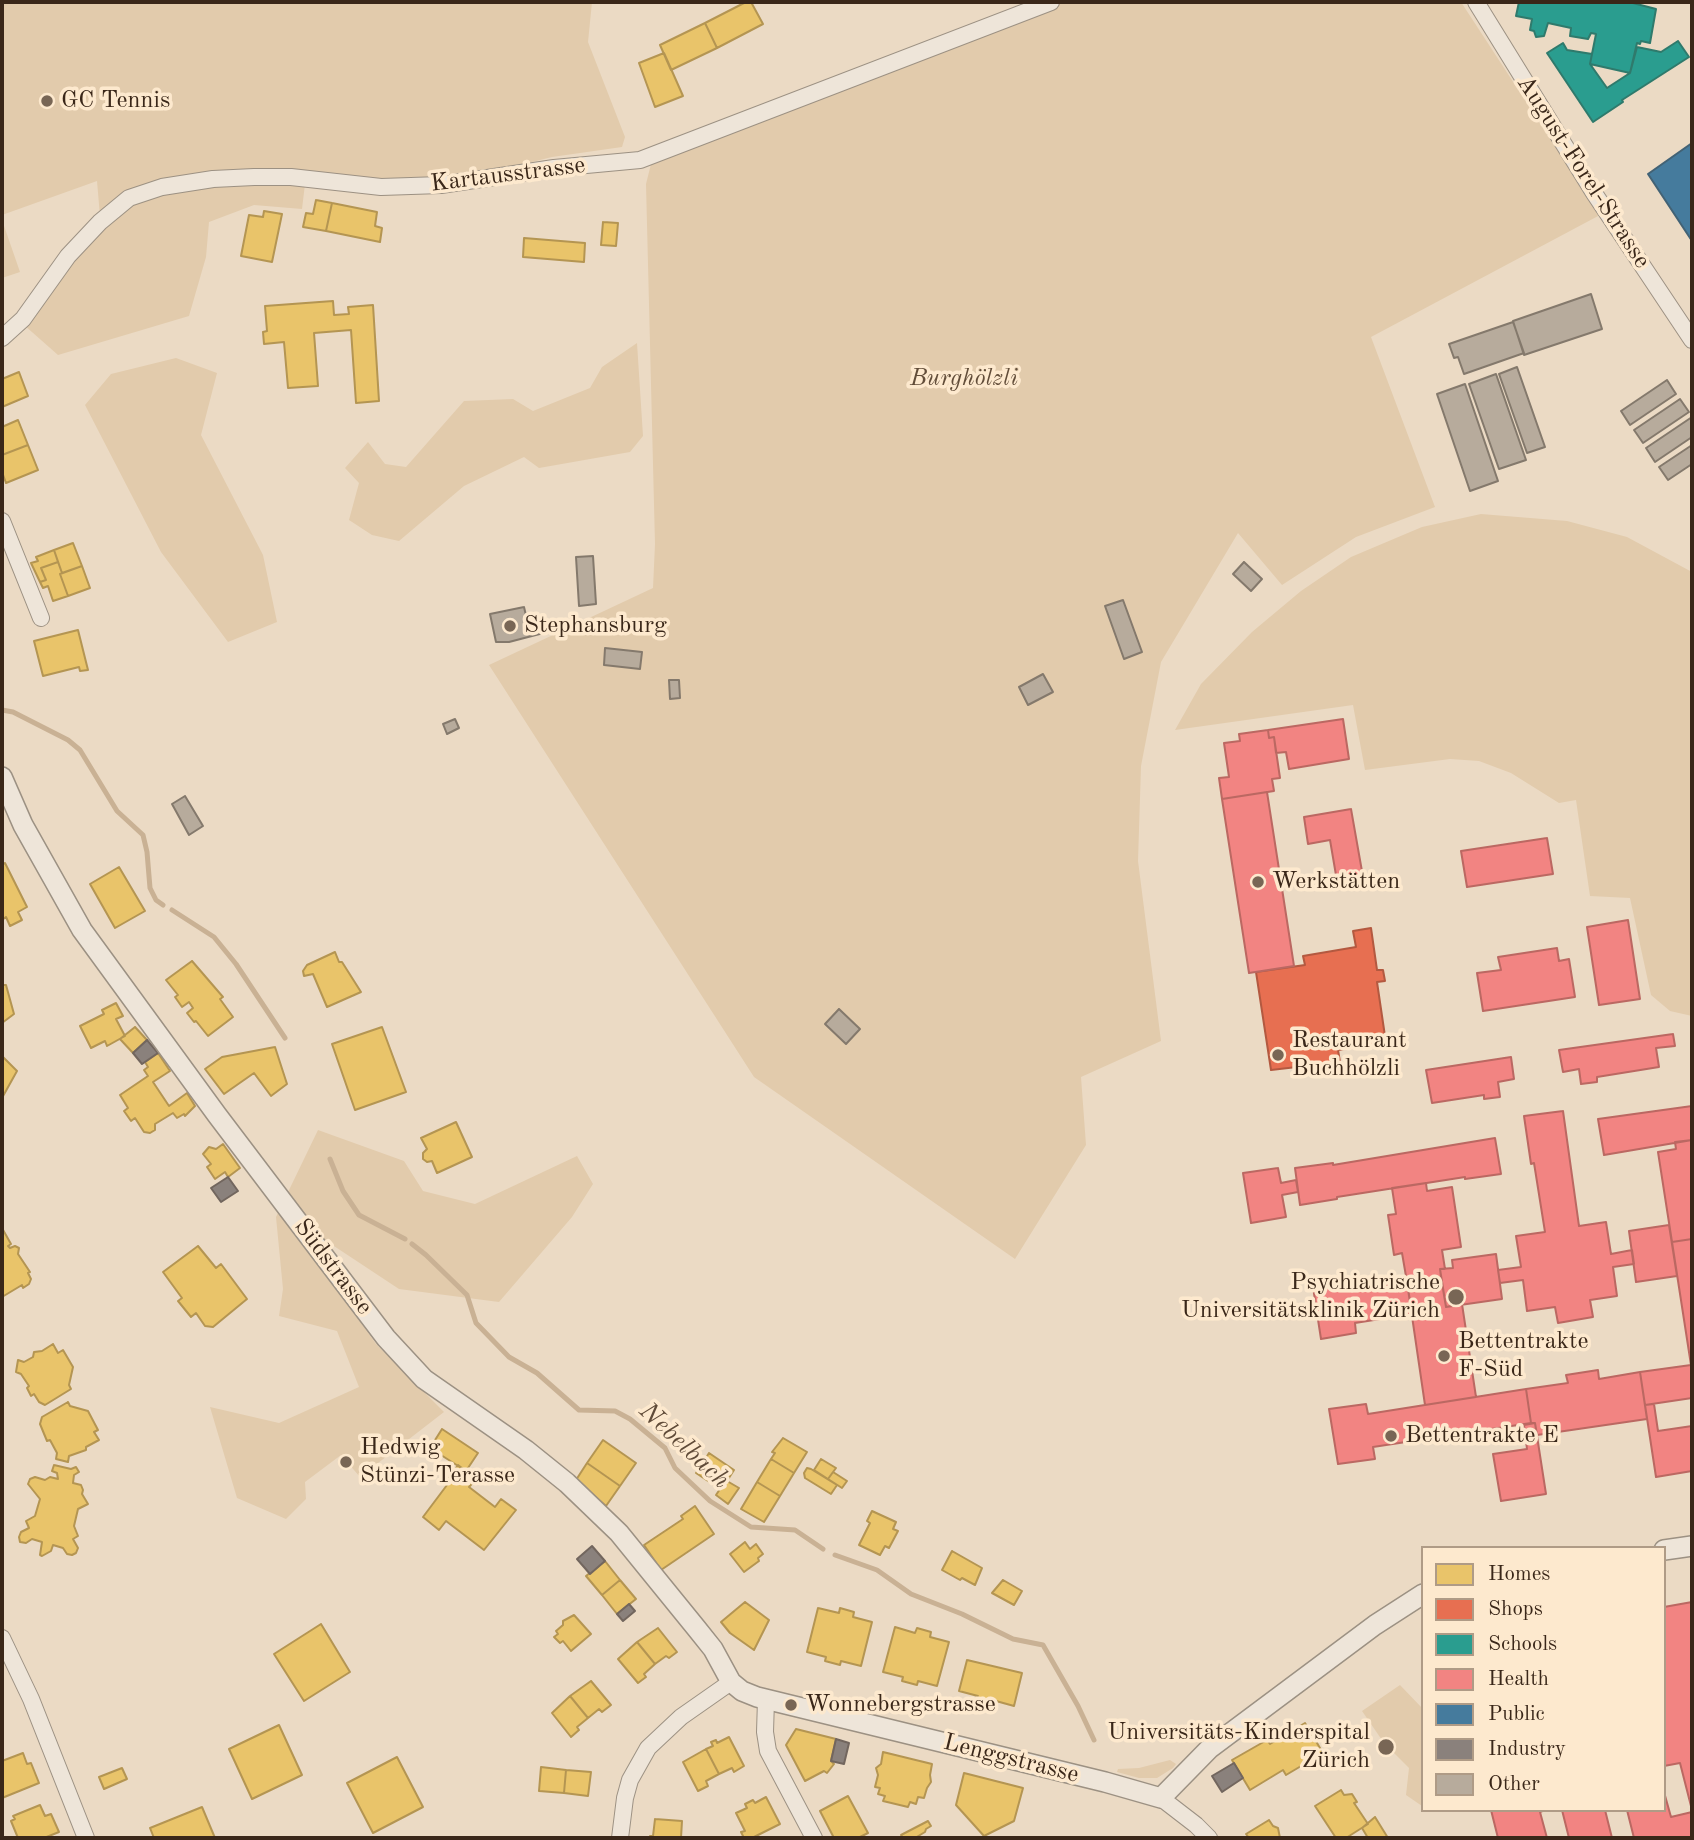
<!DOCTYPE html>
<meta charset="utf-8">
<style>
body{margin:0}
#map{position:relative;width:1694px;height:1840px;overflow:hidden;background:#ebdac4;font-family:"Old Standard TT",serif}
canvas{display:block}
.frame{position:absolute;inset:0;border:4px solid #3a2719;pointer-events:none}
.legend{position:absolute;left:1421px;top:1546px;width:245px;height:266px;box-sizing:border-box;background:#fde9ce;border:2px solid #af9b86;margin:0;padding:9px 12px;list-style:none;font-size:21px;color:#3a2719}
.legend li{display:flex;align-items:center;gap:14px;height:35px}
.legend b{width:35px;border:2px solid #af9b86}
</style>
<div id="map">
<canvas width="1694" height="1840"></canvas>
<div class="frame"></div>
<ul class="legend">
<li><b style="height:19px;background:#e9c46a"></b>Homes</li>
<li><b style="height:19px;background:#e76f51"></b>Shops</li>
<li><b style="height:19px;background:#2a9d8f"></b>Schools</li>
<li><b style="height:19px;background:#f28482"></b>Health</li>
<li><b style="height:19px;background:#457b9d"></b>Public</li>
<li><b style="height:19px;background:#8a817c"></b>Industry</li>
<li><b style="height:19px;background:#b7ab9c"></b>Other</li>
</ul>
</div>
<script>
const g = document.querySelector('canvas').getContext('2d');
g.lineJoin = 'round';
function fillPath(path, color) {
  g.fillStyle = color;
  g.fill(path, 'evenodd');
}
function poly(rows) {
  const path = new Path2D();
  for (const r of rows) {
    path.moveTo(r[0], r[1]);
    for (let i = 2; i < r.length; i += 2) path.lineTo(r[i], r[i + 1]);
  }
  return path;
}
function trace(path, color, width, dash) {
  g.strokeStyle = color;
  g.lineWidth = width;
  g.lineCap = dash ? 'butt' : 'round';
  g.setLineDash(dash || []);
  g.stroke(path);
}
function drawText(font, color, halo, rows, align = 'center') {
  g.font = font + ' "Old Standard TT",serif';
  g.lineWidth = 7;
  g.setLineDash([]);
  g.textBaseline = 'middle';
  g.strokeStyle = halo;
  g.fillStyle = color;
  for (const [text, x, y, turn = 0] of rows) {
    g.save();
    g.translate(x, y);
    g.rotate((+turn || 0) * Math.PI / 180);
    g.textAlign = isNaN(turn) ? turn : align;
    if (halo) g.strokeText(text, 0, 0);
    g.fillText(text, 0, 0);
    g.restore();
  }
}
const green = poly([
 [2,2,592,2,588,42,625,137,622,147,552,157,500,170,436,180,381,181,212,174,100,216,97,181,2,215],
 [1064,2,1461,2,1600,215,1371,337,1435,507,1356,537,1282,585,1238,533,1161,662,1141,766,1138,861,1161,1041,1081,1077,1086,1145,1015,1259,754,1077,489,665,653,588,655,544,646,184,651,164],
 [305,184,302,209,254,205,209,222,206,257,189,316,58,355,24,325,73,259,131,203,164,192,213,185],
 [2,220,20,272,2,278],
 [637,343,643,436,630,452,539,468,524,457,464,486,399,541,372,535,349,520,359,483,345,468,368,442,385,464,406,467,464,401,513,399,533,411,590,388,602,367],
 [176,358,217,373,201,435,263,555,277,622,228,642,161,552,85,405,111,374],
 [1481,514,1567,521,1627,537,1692,572,1692,1016,1670,1011,1651,995,1630,898,1590,896,1576,800,1559,803,1511,773,1479,761,1450,759,1365,770,1353,705,1175,730,1201,684,1252,632,1301,591,1351,557,1422,527],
 [318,1130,404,1161,423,1191,475,1204,577,1156,593,1184,572,1217,499,1302,399,1289,284,1213,376,1344,444,1412,360,1477,341,1455,305,1482,306,1499,286,1519,237,1498,210,1407,279,1423,359,1387,337,1331,279,1316,283,1289,276,1217],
 [1400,1685,1423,1709,1422,1806,1406,1795,1409,1768,1384,1743,1362,1711],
 [1170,1760,1176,1764,1173,1768,1157,1778,1139,1778,1117,1772,1118,1769,1139,1768]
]);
const homes = poly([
 [746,2,751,2,763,24,717,48,705,23,746,2],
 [705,23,717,48,671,70,660,45,705,23],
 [664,53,683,96,655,107,639,63,664,53],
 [316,200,332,203,326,231,303,227,306,213,313,214,316,200],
 [332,203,377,212,375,226,382,228,380,242,326,231,332,203],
 [264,211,282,214,272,262,241,256,249,215,263,217,264,211],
 [603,222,618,223,616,246,601,245,603,222],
 [524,238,585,243,584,262,523,257,524,238],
 [333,301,334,315,349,314,348,307,373,305,379,401,356,403,351,330,314,333,318,386,288,388,284,342,264,344,263,332,267,331,265,306,333,301],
 [19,372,28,396,2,407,2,379,19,372],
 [18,420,28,445,2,455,2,427,18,420],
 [28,445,38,470,6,483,2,472,2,455,28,445],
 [73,543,82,566,62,573,54,550,73,543],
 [54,550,58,562,41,568,46,580,40,582,31,563,38,561,36,557,54,550],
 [58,562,62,573,60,574,68,596,53,601,48,586,43,588,40,582,46,580,41,568,58,562],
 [82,566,90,588,68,596,60,574,82,566],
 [78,630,88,670,80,671,79,667,43,676,34,641,78,630],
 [5,863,27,907,18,912,22,920,10,926,6,917,2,920,2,865,5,863],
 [119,867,145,911,115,928,90,884,119,867],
 [335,952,339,962,342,962,361,992,327,1007,313,974,304,976,303,971,307,965,335,952],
 [192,961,223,997,220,999,233,1017,208,1036,196,1021,194,1022,187,1013,193,1008,189,1002,182,1007,175,997,178,995,166,980,192,961],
 [2,985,6,985,14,1014,2,1023,2,985],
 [116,1003,123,1016,116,1019,125,1036,107,1046,105,1041,91,1048,80,1026,104,1014,102,1010,116,1003],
 [135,1027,147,1040,133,1053,120,1039,135,1027],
 [382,1027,406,1092,355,1110,332,1044,382,1027],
 [275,1047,287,1084,271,1096,254,1073,224,1094,205,1069,222,1057,275,1047],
 [158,1053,170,1071,153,1082,169,1106,187,1093,195,1106,185,1116,184,1114,177,1118,173,1113,155,1124,155,1130,150,1133,144,1132,135,1118,131,1121,124,1111,128,1108,120,1095,148,1076,144,1070,148,1067,145,1062,158,1053],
 [2,1056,17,1071,2,1098,2,1056],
 [456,1122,472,1157,437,1173,432,1161,427,1162,423,1159,423,1153,427,1149,421,1138,456,1122],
 [223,1144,240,1168,228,1177,225,1172,215,1179,207,1167,211,1164,203,1154,209,1147,216,1149,223,1144],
 [2,1228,11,1244,8,1246,10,1248,15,1246,19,1248,18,1254,30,1272,28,1273,31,1279,29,1284,23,1288,22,1285,2,1297,2,1228],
 [198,1246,216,1268,221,1264,247,1299,213,1327,205,1326,196,1313,191,1317,178,1301,182,1298,163,1272,198,1246],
 [53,1344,58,1353,63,1350,73,1367,69,1385,71,1389,45,1405,39,1402,34,1394,31,1396,27,1388,29,1386,21,1374,16,1372,18,1360,24,1362,33,1357,34,1352,42,1351,53,1344],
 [68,1402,70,1406,88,1411,98,1430,94,1432,99,1440,86,1447,86,1450,69,1456,68,1462,56,1459,57,1453,50,1440,47,1441,40,1424,42,1417,68,1402],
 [442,1429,478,1453,466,1471,430,1448,442,1429],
 [783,1438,807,1452,794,1473,771,1459,775,1453,772,1452,783,1438],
 [603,1440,636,1463,620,1486,587,1463,603,1440],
 [709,1453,734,1470,727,1481,739,1488,728,1504,716,1495,720,1489,696,1473,709,1453],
 [771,1459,794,1473,780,1496,757,1482,771,1459],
 [821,1459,836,1468,828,1479,814,1470,821,1459],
 [587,1463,620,1486,606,1506,576,1480,587,1463],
 [54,1465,71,1469,76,1467,79,1472,74,1475,73,1483,81,1485,83,1490,82,1494,88,1504,78,1509,74,1526,78,1536,73,1539,78,1548,76,1553,72,1555,67,1554,63,1548,53,1545,51,1551,42,1556,40,1555,42,1542,32,1539,26,1543,20,1542,19,1537,21,1532,29,1528,26,1521,35,1516,40,1499,28,1484,30,1479,35,1477,45,1480,50,1477,58,1479,57,1473,52,1471,54,1465],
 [458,1465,476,1479,469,1487,495,1507,501,1499,516,1510,484,1550,446,1521,439,1530,423,1517,450,1481,448,1479,458,1465],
 [807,1468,811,1469,837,1485,831,1494,805,1478,804,1473,807,1468],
 [833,1472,847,1481,842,1488,828,1479,833,1472],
 [757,1482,780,1496,764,1522,741,1509,757,1482],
 [695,1506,714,1534,661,1570,644,1545,683,1519,681,1516,695,1506],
 [872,1511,896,1522,893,1529,898,1531,889,1548,885,1546,880,1555,859,1545,870,1523,867,1521,872,1511],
 [745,1542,750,1549,756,1544,763,1554,758,1558,759,1561,744,1572,730,1554,745,1542],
 [952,1551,982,1568,975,1585,962,1578,960,1580,942,1570,952,1551],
 [605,1561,620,1580,602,1595,586,1576,605,1561],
 [620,1580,636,1599,617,1614,602,1595,620,1580],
 [1003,1580,1022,1591,1014,1605,992,1593,1003,1580],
 [745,1602,769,1620,754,1650,730,1633,721,1622,745,1602],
 [818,1608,839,1613,840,1608,854,1612,853,1617,872,1622,861,1666,841,1661,840,1665,825,1661,826,1657,807,1652,818,1608],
 [574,1615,591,1634,571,1651,563,1641,560,1643,554,1637,558,1634,556,1631,563,1625,563,1621,574,1615],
 [321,1624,350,1672,304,1701,274,1654,321,1624],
 [895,1627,915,1633,917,1628,931,1632,930,1637,949,1642,937,1686,918,1681,917,1685,902,1681,903,1677,883,1672,895,1627],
 [658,1628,677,1652,669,1658,666,1656,655,1664,637,1642,658,1628],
 [637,1642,655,1664,644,1674,646,1677,638,1683,618,1659,637,1642],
 [967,1660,1022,1673,1014,1706,996,1701,995,1706,977,1701,978,1696,959,1691,967,1660],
 [591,1681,611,1705,602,1712,599,1709,588,1718,570,1696,591,1681],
 [570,1696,588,1718,577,1727,579,1730,571,1737,552,1713,570,1696],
 [1305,1723,1323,1753,1286,1775,1283,1770,1250,1790,1232,1760,1267,1740,1270,1744,1305,1723],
 [279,1725,302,1775,252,1799,229,1749,279,1725],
 [796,1729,836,1739,831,1761,834,1764,827,1773,824,1771,805,1781,786,1745,796,1729],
 [729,1737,744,1766,734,1772,732,1768,719,1774,706,1749,713,1746,711,1742,716,1740,717,1743,729,1737],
 [706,1749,719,1774,706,1781,708,1786,698,1791,683,1762,706,1749],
 [883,1752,932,1764,930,1775,931,1782,927,1788,924,1798,918,1797,916,1804,910,1802,908,1807,883,1801,885,1796,878,1794,880,1788,875,1787,878,1775,876,1768,881,1764,883,1752],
 [23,1753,27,1764,31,1763,39,1783,2,1798,2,1761,23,1753],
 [397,1757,423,1807,373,1833,347,1783,397,1757],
 [541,1767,566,1770,564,1793,539,1791,541,1767],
 [122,1768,127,1779,104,1789,99,1777,122,1768],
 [566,1770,591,1772,588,1796,564,1793,566,1770],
 [964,1773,1023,1788,1014,1821,984,1836,956,1805,964,1773],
 [1341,1790,1344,1795,1352,1794,1357,1802,1354,1803,1368,1824,1346,1838,1336,1838,1315,1806,1341,1790],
 [848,1796,868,1833,858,1838,834,1838,820,1811,848,1796],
 [766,1797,780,1824,752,1838,744,1838,741,1832,745,1831,736,1813,747,1808,745,1804,753,1800,755,1803,766,1797],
 [40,1805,45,1816,51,1814,59,1832,44,1838,18,1838,11,1821,15,1819,13,1816,40,1805],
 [202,1807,215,1838,154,1838,150,1828,202,1807],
 [1375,1817,1388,1838,1368,1838,1362,1828,1375,1817],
 [655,1819,682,1821,681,1838,650,1838,650,1836,653,1836,655,1819],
 [1269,1820,1273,1826,1278,1828,1280,1838,1249,1838,1246,1834,1269,1820],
 [928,1821,931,1826,926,1829,925,1832,915,1838,903,1838,901,1835,928,1821]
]);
const shops = poly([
 [1371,928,1377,970,1383,970,1385,981,1377,982,1386,1043,1338,1050,1340,1062,1271,1070,1256,972,1305,965,1303,956,1356,947,1353,931,1371,928]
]);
const schools = poly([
 [1519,2,1629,2,1656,9,1650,43,1641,41,1640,44,1637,43,1630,73,1590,64,1596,34,1591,33,1588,39,1570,36,1571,28,1548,23,1544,36,1536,37,1534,31,1530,30,1532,19,1516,16,1519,2],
 [1678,41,1689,57,1622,100,1623,102,1593,122,1547,53,1563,43,1567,50,1592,54,1590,64,1607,88,1630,73,1637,47,1661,52,1678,41]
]);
const health = poly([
 [1343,719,1349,759,1289,769,1286,752,1276,753,1274,737,1269,738,1268,730,1343,719],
 [1268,730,1269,738,1274,737,1280,778,1272,779,1274,791,1222,799,1219,778,1229,777,1224,743,1240,741,1239,734,1268,730],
 [1267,792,1294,966,1249,973,1222,799,1267,792],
 [1351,809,1363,877,1337,881,1330,840,1308,844,1304,817,1351,809],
 [1547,838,1553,874,1467,887,1461,851,1547,838],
 [1628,920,1640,999,1599,1005,1587,927,1628,920],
 [1557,948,1559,961,1569,959,1575,997,1483,1011,1477,973,1501,970,1498,957,1557,948],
 [1673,1034,1675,1046,1656,1048,1659,1067,1597,1077,1597,1082,1581,1084,1579,1069,1563,1072,1559,1050,1673,1034],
 [1511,1057,1514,1079,1498,1082,1500,1097,1484,1099,1484,1095,1432,1103,1426,1070,1511,1057],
 [1692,1106,1692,1140,1604,1155,1598,1119,1692,1106],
 [1563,1111,1579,1226,1606,1222,1611,1254,1632,1250,1634,1264,1613,1267,1617,1296,1590,1300,1593,1317,1558,1323,1555,1307,1527,1311,1523,1280,1500,1283,1498,1270,1521,1267,1516,1236,1545,1232,1534,1163,1531,1164,1524,1116,1563,1111],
 [1495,1138,1501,1174,1465,1179,1465,1177,1337,1197,1337,1199,1300,1205,1295,1168,1333,1163,1333,1165,1495,1138],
 [1692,1140,1692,1239,1672,1242,1658,1152,1676,1149,1675,1142,1692,1140],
 [1278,1168,1281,1183,1296,1180,1298,1192,1282,1195,1286,1217,1251,1223,1243,1173,1278,1168],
 [1426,1183,1427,1191,1452,1187,1461,1247,1442,1250,1445,1269,1440,1269,1441,1277,1407,1282,1402,1253,1394,1255,1388,1215,1396,1214,1392,1188,1426,1183],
 [1669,1225,1677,1276,1636,1282,1629,1231,1669,1225],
 [1692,1239,1692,1365,1691,1365,1672,1242,1692,1239],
 [1496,1254,1502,1299,1446,1307,1440,1269,1453,1268,1452,1260,1496,1254],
 [1441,1277,1446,1307,1462,1304,1476,1397,1425,1405,1407,1282,1441,1277],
 [1348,1281,1349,1290,1407,1282,1412,1314,1355,1323,1356,1333,1321,1339,1313,1287,1348,1281],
 [1691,1365,1692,1398,1645,1405,1640,1372,1691,1365],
 [1598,1370,1599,1379,1640,1372,1647,1419,1537,1435,1535,1423,1531,1423,1526,1389,1568,1383,1566,1375,1598,1370],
 [1526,1389,1531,1423,1373,1447,1375,1459,1338,1464,1329,1409,1366,1404,1368,1414,1526,1389],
 [1654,1404,1658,1431,1692,1426,1692,1471,1656,1477,1645,1405,1654,1404],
 [1535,1423,1546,1494,1501,1501,1493,1454,1527,1449,1524,1425,1535,1423],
 [1692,1602,1692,1810,1680,1763,1664,1766,1664,1607,1692,1602],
 [1664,1792,1671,1817,1692,1812,1692,1838,1634,1838,1627,1810,1664,1810,1664,1792],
 [1491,1810,1545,1810,1540,1812,1547,1838,1498,1838,1491,1810],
 [1562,1810,1605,1810,1612,1838,1569,1838,1562,1810]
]);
const public = poly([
 [1692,143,1692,241,1648,174,1692,143]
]);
const industry = poly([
 [147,1040,158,1053,142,1064,133,1053,147,1040],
 [228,1177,238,1191,221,1202,211,1188,228,1177],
 [592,1546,605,1561,590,1574,577,1559,592,1546],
 [629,1604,635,1611,623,1621,617,1614,629,1604],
 [836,1739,849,1743,844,1764,831,1761,836,1739],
 [1234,1763,1243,1778,1222,1792,1212,1776,1234,1763]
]);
const stream = poly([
 [2,710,13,712,68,740,80,750,117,811,143,835,147,852,150,888,156,900,163,905],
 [172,910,214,937,236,964,285,1038],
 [330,1159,343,1191,359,1215,405,1239],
 [412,1244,426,1255,467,1295,476,1323,509,1357,537,1373,579,1410,615,1411,630,1419,665,1448,675,1468,710,1501,751,1527,795,1530,823,1549],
 [835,1555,877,1570,911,1594,962,1614,1013,1639,1043,1645,1078,1706,1094,1740]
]);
const building = poly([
 [1591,294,1602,329,1524,355,1513,321,1591,294],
 [1513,322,1524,353,1464,374,1458,357,1454,358,1449,344,1513,322],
 [1517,367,1545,447,1527,453,1499,374,1517,367],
 [1496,374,1526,460,1499,469,1469,384,1496,374],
 [1667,380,1676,394,1630,425,1621,411,1667,380],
 [1465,384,1498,481,1470,491,1437,394,1465,384],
 [1680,399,1689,412,1643,443,1634,430,1680,399],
 [1692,417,1692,437,1655,462,1646,448,1692,417],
 [1692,445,1692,464,1668,480,1659,467,1692,445],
 [593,556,596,604,579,606,576,557,593,556],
 [1244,562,1262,579,1251,591,1233,574,1244,562],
 [1123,600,1142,652,1124,659,1105,606,1123,600],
 [524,607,529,628,534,627,533,624,553,620,555,630,509,642,496,642,490,614,524,607],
 [605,648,642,652,640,669,604,665,605,648],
 [1043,674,1053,692,1028,705,1019,687,1043,674],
 [669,680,679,680,680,698,670,699,669,680],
 [455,719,459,728,447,734,443,724,455,719],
 [185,796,203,826,189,835,172,804,185,796],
 [839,1009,860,1029,846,1044,825,1024,839,1009]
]);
const minor = poly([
 [1476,2,1594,193,1692,340],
 [2,338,23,319,68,256,100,222,129,198,162,187,213,179,254,177,291,177,381,187,441,185,554,168,640,160,1051,2],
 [2,521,41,618],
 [2,1638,31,1699,86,1838],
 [766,1700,765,1732,768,1751,814,1838],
 [1161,1798,1196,1825,1209,1838],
 [620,1838,625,1798,630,1780,648,1748,681,1717,731,1682]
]);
const tertiary = poly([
 [2,777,23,825,82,930,217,1115,386,1338,424,1379,526,1450,567,1483,619,1533,697,1629,713,1649,731,1682,742,1691,757,1697,1105,1782,1161,1798,1209,1749,1375,1625,1423,1594],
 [1664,1550,1692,1546]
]);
const markers = [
 [47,101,7,"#786655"],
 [510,626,7,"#786655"],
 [1258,882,7,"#786655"],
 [1278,1055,7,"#786655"],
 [1456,1297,9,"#786655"],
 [1444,1356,7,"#786655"],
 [1391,1436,7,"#786655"],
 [346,1462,7,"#786655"],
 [791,1705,7,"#786655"],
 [1386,1747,9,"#786655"]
];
const poiNames = [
 ["GC Tennis",61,101],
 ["Stephansburg",524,626],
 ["Werkstätten",1272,882],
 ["Restaurant",1292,1041],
 ["Buchhölzli",1292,1069],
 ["Psychiatrische",1440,1283,"right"],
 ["Universitätsklinik Zürich",1440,1311,"right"],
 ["Bettentrakte",1458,1342],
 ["F-Süd",1458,1370],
 ["Bettentrakte E",1405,1436],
 ["Hedwig",360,1448],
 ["Stünzi-Terasse",360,1476],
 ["Wonnebergstrasse",805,1705],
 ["Universitäts-Kinderspital",1370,1733,"right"],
 ["Zürich",1370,1761,"right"]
];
const streetNames = [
 ["August-Forel-Strasse",1583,172,57],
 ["Kartausstrasse",508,175,-7],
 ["Südstrasse",333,1267,53],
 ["Lenggstrasse",1011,1759,14]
];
const parkNames = [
 ["Burghölzli",964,379]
];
const waterNames = [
 ["Nebelbach",684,1446,43]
];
fillPath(green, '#e2cbac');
fillPath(homes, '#e9c46a');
trace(homes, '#b49552', 2);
fillPath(shops, '#e76f51');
trace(shops, '#b35940', 2);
fillPath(schools, '#2a9d8f');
trace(schools, '#2f7a6c', 2);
fillPath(health, '#f28482');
trace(health, '#bb6862', 2);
fillPath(public, '#457b9d');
trace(public, '#426275', 2);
fillPath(industry, '#8a817c');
trace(industry, '#72665e', 2);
trace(stream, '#c9b194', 5);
fillPath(building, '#b7ab9c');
trace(building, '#84796c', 2);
trace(minor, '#9c9183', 18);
trace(tertiary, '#9c9183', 22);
trace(minor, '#eee5d9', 16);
trace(tertiary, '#eee5d9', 19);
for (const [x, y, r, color] of markers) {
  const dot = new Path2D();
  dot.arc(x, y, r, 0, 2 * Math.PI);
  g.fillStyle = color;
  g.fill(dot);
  trace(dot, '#fde9ce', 2.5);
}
drawText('24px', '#3a2719', '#fde9ce', poiNames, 'left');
drawText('24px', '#3a2719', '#fde9ce', streetNames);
drawText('italic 24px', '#624d39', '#fde9ce', parkNames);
drawText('italic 26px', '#604b38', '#fde9ce', waterNames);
</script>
